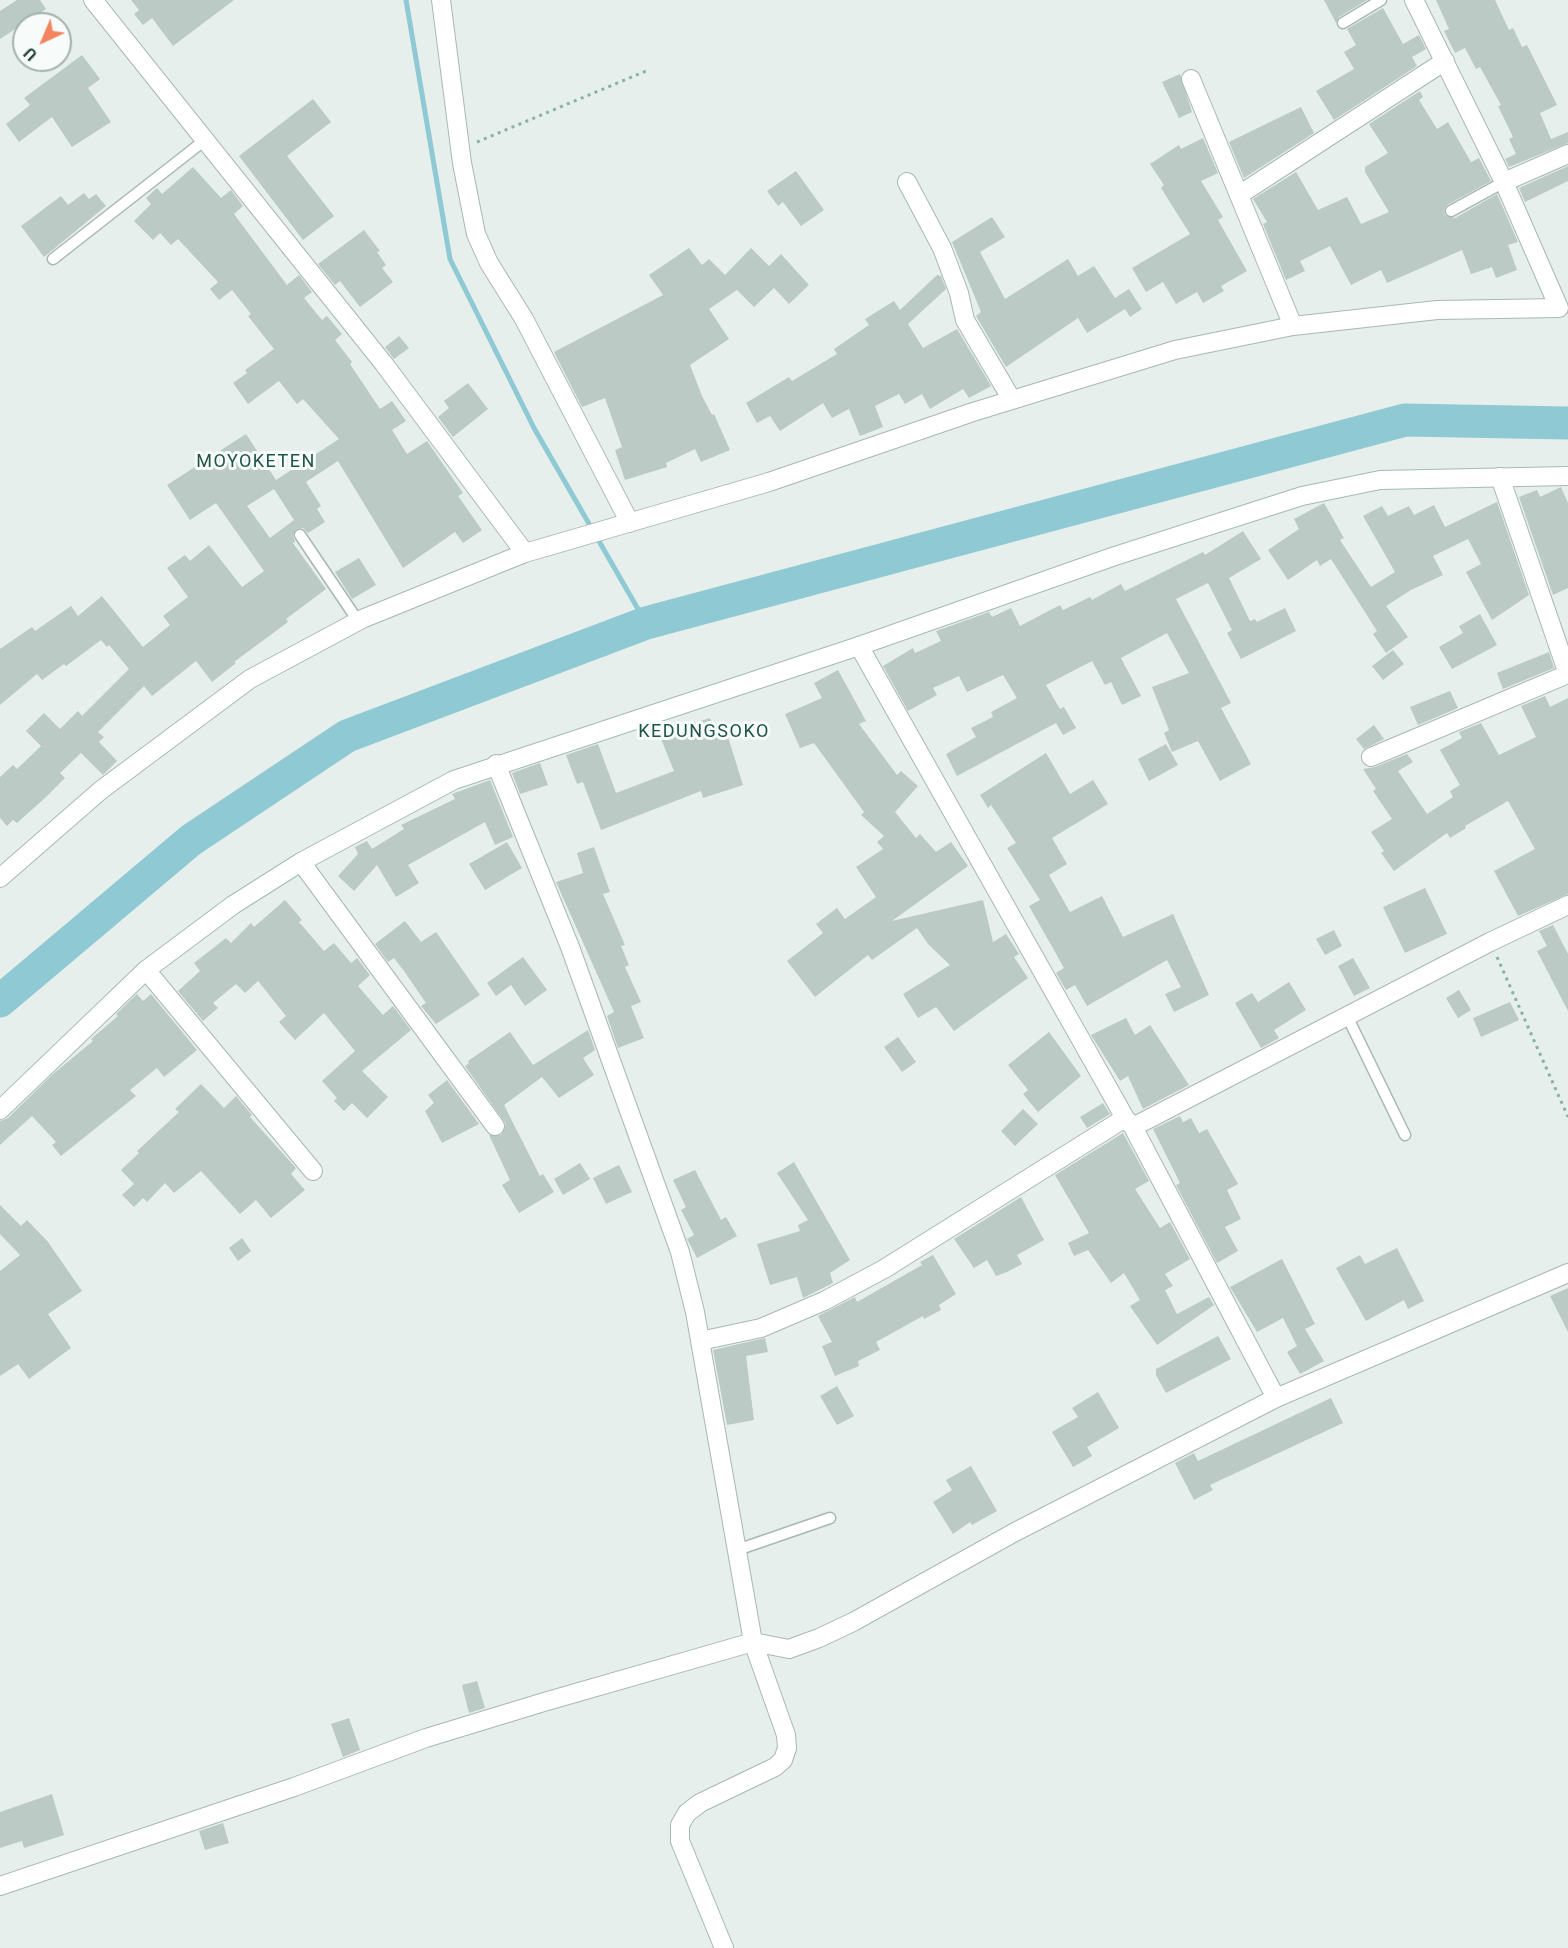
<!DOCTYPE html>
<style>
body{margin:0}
#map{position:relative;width:1568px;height:1948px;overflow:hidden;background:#e6efeb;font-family:Roboto,sans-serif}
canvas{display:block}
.north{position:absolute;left:12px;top:12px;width:60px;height:60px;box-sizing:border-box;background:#f7fbf9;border:2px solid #a3b1ad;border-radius:50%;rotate:224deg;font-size:16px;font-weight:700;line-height:24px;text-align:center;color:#24423a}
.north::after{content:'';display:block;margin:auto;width:21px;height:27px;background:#f4845f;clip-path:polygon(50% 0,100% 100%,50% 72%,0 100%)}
</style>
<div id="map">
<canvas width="1568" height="1948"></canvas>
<div class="north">U</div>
</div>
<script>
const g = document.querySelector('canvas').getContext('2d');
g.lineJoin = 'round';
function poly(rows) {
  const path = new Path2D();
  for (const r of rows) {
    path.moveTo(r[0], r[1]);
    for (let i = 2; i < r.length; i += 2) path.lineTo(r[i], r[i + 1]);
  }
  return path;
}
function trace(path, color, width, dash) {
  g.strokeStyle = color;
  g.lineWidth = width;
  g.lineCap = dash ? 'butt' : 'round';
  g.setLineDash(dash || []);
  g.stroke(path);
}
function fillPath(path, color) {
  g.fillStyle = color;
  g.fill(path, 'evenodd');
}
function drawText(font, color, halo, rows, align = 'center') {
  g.font = font + ' Roboto,sans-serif';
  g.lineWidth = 6;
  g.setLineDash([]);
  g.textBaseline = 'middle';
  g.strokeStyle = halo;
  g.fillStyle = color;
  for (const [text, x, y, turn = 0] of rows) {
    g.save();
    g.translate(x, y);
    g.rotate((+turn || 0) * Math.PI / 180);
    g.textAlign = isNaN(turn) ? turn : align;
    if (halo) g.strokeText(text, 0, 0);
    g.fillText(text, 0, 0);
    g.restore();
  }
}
const stream = poly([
 [406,0,450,259,534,428,646,623]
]);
const river = poly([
 [0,1001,191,840,347,736,646,623,1405,420,1568,423]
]);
const building = poly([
 [17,0,40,0,46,9,0,39,0,11],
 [131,0,234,0,173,46,152,18,143,25,134,14,139,10],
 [1324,0,1367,0,1339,17,1336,23],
 [1436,0,1495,0,1509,30,1513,28,1522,47,1527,45,1557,105,1540,113,1551,139,1568,132,1568,143,1509,167,1505,159,1516,154,1509,139,1513,137,1498,106,1501,105,1480,67,1476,69,1465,48,1455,53,1444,31,1449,29],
 [1383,8,1403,44,1419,35,1426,49,1412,57,1417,66,1334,120,1316,91,1354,69,1344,52,1356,45,1347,29],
 [82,55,100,79,88,88,111,122,72,147,52,117,19,142,6,124,30,105,24,98],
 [1180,74,1192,112,1179,118,1162,82],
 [1420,91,1423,97,1419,100,1437,129,1448,122,1471,162,1479,158,1491,181,1447,205,1444,210,1445,215,1455,218,1497,194,1518,242,1508,245,1517,270,1496,278,1492,267,1471,274,1462,250,1387,283,1381,270,1351,285,1330,246,1300,261,1305,271,1286,280,1263,224,1267,222,1253,199,1296,172,1318,210,1347,197,1361,224,1389,212,1365,172,1365,167,1388,153,1369,124],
 [313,99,331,122,287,156,334,216,303,240,239,156],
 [1301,107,1314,133,1244,178,1229,142],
 [1203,138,1218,173,1201,181,1223,217,1218,220,1247,271,1221,286,1224,291,1203,303,1197,292,1176,304,1163,282,1146,292,1132,268,1190,234,1161,188,1164,185,1150,164,1179,145,1181,149],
 [1568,166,1568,181,1525,202,1519,188],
 [193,167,221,198,231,190,243,206,234,214,287,285,299,275,312,292,304,298,322,320,327,316,342,334,335,340,352,362,350,364,380,409,392,401,406,421,392,430,407,454,427,441,463,493,458,496,482,530,463,543,455,532,403,568,338,461,306,482,321,506,317,509,325,522,308,533,303,528,296,529,293,535,295,542,293,543,326,589,286,619,288,622,234,662,236,663,212,682,196,661,152,696,144,686,98,732,104,737,99,742,117,761,103,775,81,753,60,773,65,778,45,798,17,823,13,820,7,826,0,818,0,777,13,765,17,769,41,746,26,731,44,713,60,729,78,711,82,716,129,669,109,645,107,647,101,640,66,666,64,664,42,680,37,674,0,705,0,649,32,627,35,631,71,606,78,616,102,596,143,647,170,625,163,616,188,597,167,568,185,555,190,561,209,545,242,587,264,571,216,503,190,520,167,485,246,434,276,480,339,439,303,399,297,404,279,381,248,404,233,383,247,373,245,370,274,349,248,316,251,314,232,290,219,300,210,289,218,282,178,239,171,245,160,233,153,240,134,221,151,204,146,198,157,188,162,194],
 [274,489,294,520,270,538,247,506],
 [796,171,824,210,801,226,783,202,778,206,767,191],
 [84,193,89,199,96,194,106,206,44,257,21,226,61,196,68,205],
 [992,217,1005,237,980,252,1005,299,1068,259,1078,276,1094,266,1115,298,1129,289,1142,309,1130,317,1125,309,1087,333,1078,318,1006,367,976,316,981,312,952,242],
 [364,230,380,251,377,252,386,265,382,268,393,282,360,307,340,281,335,285,318,264],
 [689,248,702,265,709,259,725,275,751,248,769,266,781,254,809,285,789,304,774,288,754,307,737,290,709,309,729,339,690,365,702,396,712,415,714,414,730,450,701,462,695,449,666,463,667,467,625,480,615,450,622,447,605,398,582,407,554,352,663,295,649,275],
 [937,275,941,276,946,289,908,324,923,348,957,329,991,386,969,398,963,389,930,409,922,394,905,404,899,394,875,406,883,427,860,436,849,409,832,418,823,403,780,431,770,416,757,423,746,403,789,377,792,381,837,354,834,349,869,325,865,319,894,301,900,310],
 [399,336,409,348,394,359,385,347],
 [468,383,488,409,453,437,438,417,449,408,444,401],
 [1561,487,1568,503,1568,588,1553,595,1519,497,1537,490,1540,497],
 [1497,502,1529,595,1492,620,1466,572,1481,564,1468,539,1433,556,1443,575,1411,590,1386,606,1408,637,1386,653,1373,634,1377,631,1331,559,1320,566,1317,560,1288,580,1268,550,1299,529,1294,519,1324,503,1344,538,1340,540,1371,587,1395,572,1363,516,1382,506,1388,516,1409,506,1414,515,1434,505,1445,527],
 [1243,531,1261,559,1229,578,1250,621,1255,619,1257,622,1285,608,1296,631,1241,659,1227,633,1232,630,1208,583,1176,599,1231,703,1221,708,1251,764,1220,781,1198,741,1172,752,1164,733,1169,730,1152,687,1189,673,1167,633,1121,658,1141,696,1122,705,1111,682,1105,685,1092,661,1046,685,1060,709,1064,707,1076,728,1063,735,1056,723,957,776,946,754,976,737,971,728,993,717,991,712,1017,698,1003,675,967,692,959,676,933,688,937,695,908,711,883,666,913,648,915,653,941,641,936,631,989,612,992,617,1011,608,1020,626,1060,605,1063,610,1090,597,1092,600,1121,584,1125,591,1203,552,1205,555],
 [359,558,376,585,352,599,335,572],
 [1480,614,1497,645,1452,669,1439,647,1463,633,1459,626],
 [1393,650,1404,664,1383,680,1372,666],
 [1549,652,1554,668,1503,689,1497,673],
 [838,670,866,721,859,724,897,775,901,771,918,786,895,812,916,838,920,834,936,852,951,842,968,866,892,921,983,900,993,942,1006,934,1019,954,1014,957,1028,978,954,1031,936,1007,918,1018,903,994,950,965,928,944,917,928,872,960,868,955,815,997,787,961,823,933,816,924,837,908,845,919,876,897,856,867,883,849,877,842,884,836,861,815,864,812,814,743,800,748,785,714,822,698,814,683],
 [1450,691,1458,708,1418,725,1410,707],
 [1545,696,1550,707,1568,698,1568,894,1518,916,1494,871,1535,849,1508,801,1465,826,1466,828,1450,838,1447,833,1394,871,1381,853,1384,851,1371,832,1392,819,1373,791,1376,789,1363,769,1375,767,1407,754,1413,762,1398,771,1427,814,1453,797,1450,791,1460,785,1440,750,1462,738,1459,732,1481,723,1499,755,1536,737,1521,706],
 [710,718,713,725,723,721,743,785,703,798,701,791,601,830,583,782,577,784,566,755,598,744,616,793,674,771,657,729,676,722,678,728],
 [1374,725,1384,739,1364,749,1356,739],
 [1166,744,1178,765,1149,781,1138,759],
 [1046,753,1070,794,1093,780,1108,804,1052,838,1067,864,1049,875,1070,912,1102,896,1123,937,1173,914,1209,995,1174,1012,1165,994,1181,987,1167,960,1087,1006,1075,985,1066,990,1056,973,1064,968,1029,906,1040,900,1007,848,1016,843,991,805,988,808,980,795],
 [540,763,548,785,520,794,512,773],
 [490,780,513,837,495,845,485,822,408,865,419,883,396,897,377,865,354,891,338,876,358,854,355,847,367,841,372,849,404,829,401,825,455,799,452,794],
 [507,842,522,868,485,890,469,864],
 [594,847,610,892,603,894,625,945,621,946,629,965,625,967,641,1002,631,1006,644,1038,618,1048,607,1016,614,1012,556,882,583,873,577,853],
 [1425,888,1447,934,1405,953,1383,907],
 [285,900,302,920,299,922,324,951,334,943,351,963,357,958,370,975,358,986,383,1015,393,1006,411,1030,362,1071,388,1097,367,1118,352,1103,344,1111,334,1101,337,1098,322,1081,355,1051,324,1013,295,1040,279,1022,286,1016,258,981,245,993,236,984,213,1003,218,1008,203,1021,178,991,200,971,194,963,226,938,231,943,251,923,254,927],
 [405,921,421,942,436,932,480,995,436,1024,421,1006,426,1003,404,971,394,958,388,962,375,944],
 [1553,925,1568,954,1568,1011,1537,951,1547,946,1539,931],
 [1334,930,1342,946,1325,955,1316,939],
 [523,957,547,990,525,1006,511,985,496,996,487,983],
 [1353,958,1370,988,1354,996,1338,966],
 [1289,982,1306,1010,1274,1030,1279,1038,1261,1048,1235,1003,1252,993,1258,1002],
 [1459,990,1471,1010,1458,1018,1446,998],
 [137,994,143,1001,151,994,197,1050,164,1077,157,1068,130,1090,136,1096,61,1156,52,1145,56,1142,32,1116,0,1145,0,1121,8,1118,53,1074,93,1041,91,1039,118,1016,116,1014],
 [1510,1002,1519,1020,1481,1037,1473,1018],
 [1126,1018,1135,1035,1150,1025,1189,1085,1143,1109,1128,1076,1120,1081,1091,1035],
 [588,1030,595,1050,583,1058,594,1075,559,1098,542,1077,504,1105,540,1176,543,1174,554,1192,519,1213,502,1185,510,1180,489,1135,501,1135,506,1124,465,1066,469,1063,468,1061,510,1032,533,1065],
 [1049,1032,1081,1076,1038,1112,1023,1094,1028,1090,1008,1065],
 [898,1037,916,1062,902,1072,884,1047],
 [447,1080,479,1124,442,1143,425,1111,434,1103,428,1095],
 [201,1084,224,1108,236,1096,252,1115,250,1117,296,1168,291,1174,305,1190,271,1218,256,1200,240,1214,201,1171,174,1193,165,1183,147,1202,143,1198,134,1207,122,1195,134,1184,121,1170,139,1153,137,1151,179,1112,175,1109],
 [1103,1103,1110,1114,1087,1128,1080,1117],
 [1023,1109,1038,1124,1015,1146,1001,1131],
 [1180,1116,1183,1122,1191,1118,1199,1133,1207,1129,1238,1184,1227,1190,1241,1219,1225,1227,1238,1251,1217,1263,1176,1185,1180,1183,1153,1129],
 [1123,1133,1149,1181,1135,1189,1160,1228,1170,1222,1190,1259,1165,1274,1173,1286,1165,1290,1177,1314,1209,1297,1214,1305,1157,1345,1130,1306,1140,1300,1124,1273,1111,1283,1088,1250,1074,1256,1068,1243,1089,1233,1055,1175],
 [794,1162,850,1260,830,1273,833,1283,803,1298,797,1277,770,1285,757,1244,800,1231,798,1225,808,1220,777,1173],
 [580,1163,590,1179,563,1195,554,1179],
 [619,1165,632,1192,606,1204,593,1178],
 [695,1170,721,1220,726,1217,737,1236,697,1258,687,1239,694,1235,681,1210,686,1207,673,1180],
 [1021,1197,1044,1240,1017,1255,1022,1264,1007,1272,996,1276,987,1260,974,1268,954,1239],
 [0,1205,21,1226,27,1220,48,1242,82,1291,48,1314,71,1348,29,1379,18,1364,0,1376,0,1271,20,1255,0,1234],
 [242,1238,251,1251,238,1261,229,1248],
 [1397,1248,1424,1301,1408,1309,1404,1300,1366,1321,1336,1268,1360,1255,1365,1264],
 [933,1255,956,1294,939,1305,941,1310,924,1319,923,1316,876,1342,880,1350,858,1361,859,1366,835,1376,822,1346,832,1342,818,1316,855,1297,857,1302,922,1265,920,1262],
 [1282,1259,1315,1324,1305,1329,1324,1361,1300,1374,1287,1352,1297,1346,1283,1318,1257,1332,1230,1287],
 [1568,1288,1568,1332,1550,1296],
 [1218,1336,1231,1359,1166,1393,1156,1375,1156,1369],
 [765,1338,768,1352,746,1356,754,1420,727,1425,713,1350],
 [837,1386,854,1416,837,1425,820,1396],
 [1098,1392,1119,1428,1087,1447,1092,1456,1073,1467,1052,1432,1078,1417,1072,1408],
 [1331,1398,1343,1423,1210,1485,1213,1490,1194,1500,1175,1463,1194,1453,1198,1461],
 [971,1466,997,1511,972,1525,970,1522,953,1534,933,1502,952,1490,946,1480],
 [477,1681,485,1708,469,1713,462,1685],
 [349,1718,360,1750,343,1757,331,1724],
 [52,1794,64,1835,24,1848,22,1841,0,1848,0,1812],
 [223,1823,229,1843,205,1850,199,1831]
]);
const path = poly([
 [477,142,646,71],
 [1497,957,1568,1117]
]);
const lane = poly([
 [1343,23,1381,0],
 [1451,211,1504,182],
 [53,259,205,140],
 [300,535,358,621],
 [1347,1016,1405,1135],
 [737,1550,830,1518]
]);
const street = poly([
 [93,0,384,364,525,553],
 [441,0,462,163,476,234,489,263,524,319,630,523],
 [1191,79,1293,326],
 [907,182,942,248,959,293,965,320,1012,400],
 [1504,182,1568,154],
 [1239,195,1445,61],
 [1500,477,1568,674],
 [859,646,1125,1118,1133,1127,1276,1398],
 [1371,757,1568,674],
 [496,764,570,947,680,1252,695,1312,753,1642,786,1735,787,1748,783,1760,775,1767,700,1803,687,1813,680,1825,680,1841,724,1948],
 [301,862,495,1126],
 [0,878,101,790,250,679,362,619,525,553,769,482,973,412,1175,350,1293,326,1437,310,1559,308,1504,182,1414,0],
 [146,970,313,1171],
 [1133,1127,1490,942,1568,905],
 [700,1341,761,1328,824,1301,884,1269,1125,1118],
 [0,1886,294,1787,426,1738,544,1702,753,1642,789,1649,819,1638,853,1622,1015,1532,1276,1398,1568,1273]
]);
const secondary = poly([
 [0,1110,146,970,233,905,301,862,454,780,859,646,1115,556,1302,496,1380,480,1568,476]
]);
const quarterNames = [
 ["MOYOKETEN",256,462],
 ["KEDUNGSOKO",704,732]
];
trace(stream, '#8ec9d4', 5);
trace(river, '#8ec9d4', 33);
fillPath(building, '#bbcac4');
trace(lane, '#a8b8b2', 13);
trace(street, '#a8b8b2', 20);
trace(secondary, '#a4bbb3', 20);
trace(path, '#86b3a5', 3, [3, 4.5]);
trace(lane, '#fff', 10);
trace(street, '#fff', 18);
trace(secondary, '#fff', 18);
g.letterSpacing = '1.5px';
drawText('18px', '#1f5548', '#f7fbf9', quarterNames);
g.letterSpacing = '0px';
</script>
